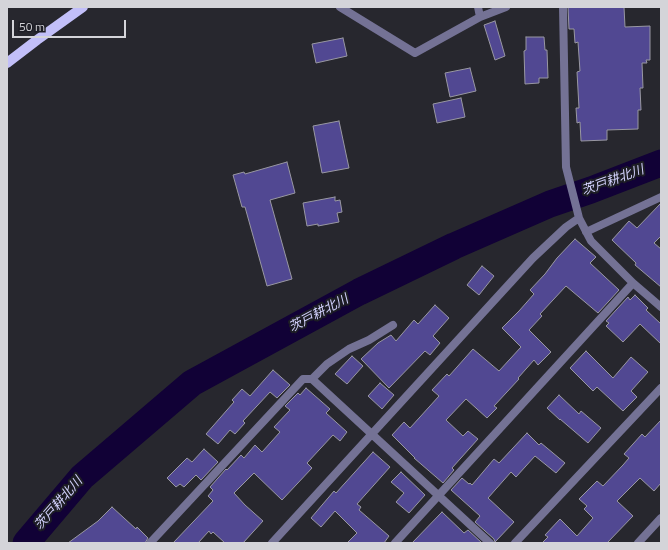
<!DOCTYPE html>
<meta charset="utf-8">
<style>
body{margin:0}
#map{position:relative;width:668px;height:550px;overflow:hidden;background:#27272e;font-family:"Titillium Web",sans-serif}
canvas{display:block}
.frame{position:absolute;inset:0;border:8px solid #d4d4d9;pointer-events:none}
.scale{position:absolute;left:12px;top:20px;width:114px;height:18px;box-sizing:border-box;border:2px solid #d4d4d9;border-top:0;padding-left:5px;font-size:12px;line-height:14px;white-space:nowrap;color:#d4d4d9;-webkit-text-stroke:3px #1d1d25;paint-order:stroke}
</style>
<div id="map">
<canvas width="668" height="550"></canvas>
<div class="frame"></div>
<div class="scale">50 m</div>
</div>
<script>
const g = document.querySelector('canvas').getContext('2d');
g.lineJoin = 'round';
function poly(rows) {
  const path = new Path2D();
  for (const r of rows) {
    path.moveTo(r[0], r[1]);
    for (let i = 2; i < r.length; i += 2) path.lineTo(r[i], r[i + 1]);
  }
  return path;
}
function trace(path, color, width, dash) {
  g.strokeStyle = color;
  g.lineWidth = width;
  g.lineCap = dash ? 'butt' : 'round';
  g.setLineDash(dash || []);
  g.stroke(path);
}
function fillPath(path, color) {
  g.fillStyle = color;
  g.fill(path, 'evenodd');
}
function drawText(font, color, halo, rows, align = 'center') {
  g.font = font + ' "Titillium Web","Noto Sans JP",sans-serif';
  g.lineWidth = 4;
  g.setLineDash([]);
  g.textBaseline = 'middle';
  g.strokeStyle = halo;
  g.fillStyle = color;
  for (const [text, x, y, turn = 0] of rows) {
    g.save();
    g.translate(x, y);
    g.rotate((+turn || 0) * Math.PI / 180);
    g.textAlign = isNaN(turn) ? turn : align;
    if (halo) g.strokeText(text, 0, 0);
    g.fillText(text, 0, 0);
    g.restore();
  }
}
const river = poly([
 [26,543,82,477,192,383,359,292,454,246,550,204,591,190,661,163]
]);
const building = poly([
 [568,7,624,7,625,27,650,26,650,60,646,60,647,63,642,63,643,88,640,88,641,110,638,110,638,129,607,130,607,140,581,141,580,122,577,123,576,108,579,108,577,72,580,71,578,42,575,43,574,29,569,29,568,7],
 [495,21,505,56,495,60,484,25,495,21],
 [526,37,544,37,545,50,547,50,548,78,539,78,539,83,525,84,524,51,526,50,526,37],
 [343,38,347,56,316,63,312,44,343,38],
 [470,68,476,91,450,97,445,73,470,68],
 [461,98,465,117,437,123,433,104,461,98],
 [339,121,349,168,322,173,313,126,339,121],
 [287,162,295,193,270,200,292,279,267,286,245,207,242,207,233,175,244,172,245,174,287,162],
 [335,197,335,201,340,200,342,212,337,213,339,222,318,226,318,224,307,226,303,203,335,197],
 [661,203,661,236,654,243,661,249,661,287,635,265,636,263,612,240,629,221,637,228,661,203],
 [575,239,596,257,590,263,619,290,598,313,566,286,540,314,542,316,529,330,551,352,538,365,534,360,518,378,519,379,494,406,497,408,487,418,466,399,446,420,463,436,468,431,478,439,452,468,454,470,443,483,414,458,415,458,392,435,404,422,410,428,439,396,432,390,447,374,449,376,473,349,499,371,521,347,502,328,519,311,534,294,530,290,545,274,557,258,575,239],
 [482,266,494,276,479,295,467,285,482,266],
 [635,295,648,308,646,310,661,324,661,344,640,324,623,342,606,326,609,323,606,321,628,297,630,300,635,295],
 [435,305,449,318,433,336,440,343,430,355,425,351,389,388,361,359,378,343,391,335,396,341,414,320,418,324,435,305],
 [586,351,613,378,631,357,648,372,631,391,637,397,623,411,597,387,593,391,570,368,586,351],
 [352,356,363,366,347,384,335,374,352,356],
 [273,370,290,385,277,398,270,392,243,421,245,423,235,434,230,430,218,444,206,434,234,402,232,400,242,389,250,396,273,370],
 [380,383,394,395,382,409,368,396,380,383],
 [306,388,330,409,326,413,347,432,340,441,333,435,307,463,312,468,282,500,254,473,234,493,245,505,263,521,243,543,225,543,213,532,211,534,209,531,198,543,173,543,213,501,208,496,213,490,210,487,226,469,227,470,241,455,244,458,255,445,262,452,280,432,274,427,290,410,285,406,298,393,300,395,306,388],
 [559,395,579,414,581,411,601,428,588,443,560,419,560,420,547,408,559,395],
 [661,420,661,483,654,491,640,478,617,501,633,516,607,543,542,543,548,537,545,535,560,519,577,536,593,518,584,509,587,506,579,499,597,481,603,486,623,465,629,458,624,454,642,434,645,437,661,420],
 [527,433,539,445,541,443,565,463,556,473,535,456,516,477,511,472,488,498,514,522,495,542,494,539,475,522,480,516,451,490,462,478,469,484,470,483,472,485,494,459,499,463,527,433],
 [204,449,218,462,201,480,196,475,184,487,180,484,176,487,167,478,187,458,192,462,204,449],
 [373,452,390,467,357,504,361,507,359,510,389,536,384,543,347,543,357,533,335,511,321,527,311,518,334,491,336,493,373,452],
 [401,472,425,495,409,513,396,502,404,493,391,482,401,472],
 [112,507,136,529,137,527,148,538,145,543,68,543,98,521,112,507],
 [442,512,464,533,468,530,482,543,412,543,442,512]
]);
const street = poly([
 [340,7,415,53,480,17,506,7],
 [478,7,480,17],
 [563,7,566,167,577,210,579,218,591,241,633,283,661,307],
 [586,232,661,197],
 [312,379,490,543],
 [150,543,303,379,312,379,327,364,349,349,369,340,393,325],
 [272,543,533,258,566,227,579,218],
 [395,543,633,283],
 [515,543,661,388],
 [638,543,661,518]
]);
const primary = poly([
 [7,63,37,40,83,7]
]);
const waterNames = [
 ["茨戸耕北川",613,181,-20],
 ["茨戸耕北川",319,314,-28],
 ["茨戸耕北川",59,504,-49]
];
trace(river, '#110136', 27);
fillPath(building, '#514892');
trace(building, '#9998a2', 1);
trace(street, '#747295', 8);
trace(primary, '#c2bff9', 10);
drawText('italic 13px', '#d2d1fc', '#1d1d25', waterNames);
</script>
